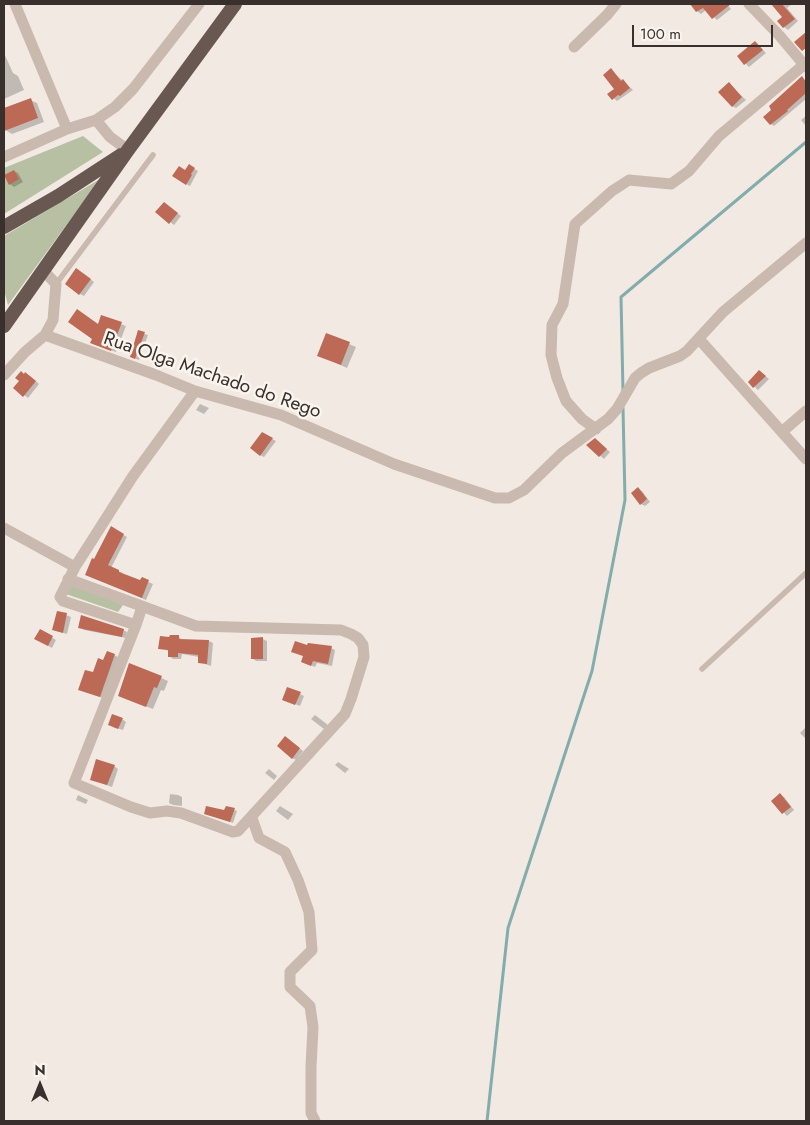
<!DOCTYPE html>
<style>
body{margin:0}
#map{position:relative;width:810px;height:1125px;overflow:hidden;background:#f2e9e2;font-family:Jost,sans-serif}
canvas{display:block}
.frame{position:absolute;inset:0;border:5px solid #392f2c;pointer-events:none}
.north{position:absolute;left:15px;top:1060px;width:50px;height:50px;-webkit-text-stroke:4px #f9f4ee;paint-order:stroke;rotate:0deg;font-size:14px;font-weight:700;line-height:20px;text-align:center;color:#392f2c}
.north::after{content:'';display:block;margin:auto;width:18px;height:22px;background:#392f2c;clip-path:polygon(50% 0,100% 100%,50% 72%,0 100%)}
.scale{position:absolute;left:632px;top:25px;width:141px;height:22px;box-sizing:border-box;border:2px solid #392f2c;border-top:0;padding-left:6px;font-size:15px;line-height:18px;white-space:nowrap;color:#392f2c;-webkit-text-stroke:4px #f9f4ee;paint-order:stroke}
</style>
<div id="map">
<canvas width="810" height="1125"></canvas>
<div class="frame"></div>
<div class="north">N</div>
<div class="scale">100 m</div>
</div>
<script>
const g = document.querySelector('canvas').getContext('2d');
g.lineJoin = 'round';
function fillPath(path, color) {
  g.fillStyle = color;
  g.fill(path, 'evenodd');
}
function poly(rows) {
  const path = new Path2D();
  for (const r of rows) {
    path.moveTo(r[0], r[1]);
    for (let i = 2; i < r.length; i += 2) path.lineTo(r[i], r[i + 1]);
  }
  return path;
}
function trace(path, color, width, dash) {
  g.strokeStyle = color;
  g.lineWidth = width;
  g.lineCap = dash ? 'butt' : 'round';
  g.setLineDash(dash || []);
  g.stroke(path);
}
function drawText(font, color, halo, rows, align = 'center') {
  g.font = font + ' Jost,sans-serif';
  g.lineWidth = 5;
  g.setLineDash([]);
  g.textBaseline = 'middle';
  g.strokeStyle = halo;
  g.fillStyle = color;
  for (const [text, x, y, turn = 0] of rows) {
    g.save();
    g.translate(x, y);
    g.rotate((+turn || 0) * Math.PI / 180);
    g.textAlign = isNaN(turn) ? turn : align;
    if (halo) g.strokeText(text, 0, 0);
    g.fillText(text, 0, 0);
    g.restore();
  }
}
const green = poly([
 [83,136,103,152,4,214,4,168],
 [100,179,8,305,4,290,4,236],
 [71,584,123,605,118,612,66,594]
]);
const shadow = poly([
 [692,4,727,4,731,9,717,20,706,10,701,14,697,11],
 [773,4,792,4,787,8,798,21,788,30,784,27,779,22,784,17],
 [755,42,766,53,749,67,738,56],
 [4,53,13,73,18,76,24,90,4,99],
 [611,70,633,90,617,101,609,94,615,89],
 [802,78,806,81,806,99,774,126,771,124],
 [729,84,746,100,736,108,732,106],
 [30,100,37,103,44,122,12,134,5,130,4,126,4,109],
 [806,116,806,126,801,120],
 [189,166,198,171,190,186,186,184,185,172],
 [14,171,18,173,23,182,14,187,10,184,5,176],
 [168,206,181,216,174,225,157,212],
 [81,272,94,282,84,296,80,294],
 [102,317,126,326,116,352,96,345,98,326],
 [139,332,148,335,139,360,131,357],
 [349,344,356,347,347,368,318,355],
 [763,374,769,379,758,390,749,382],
 [25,375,30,376,39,384,28,398,15,388],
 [200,404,209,408,204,414,196,410],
 [263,434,276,441,264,457,260,455],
 [595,439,610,452,604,459,588,445],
 [638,489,642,491,650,502,645,506,641,504],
 [112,528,127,537,111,568,123,573,122,575,141,582,142,579,153,584,146,600,91,577],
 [58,612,71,617,67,634,54,630],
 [80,627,123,630,127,632,126,638,84,630],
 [41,631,56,640,52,648,36,639],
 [161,637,179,637,183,641,209,641,213,643,211,666,199,662,199,657,182,654,181,659,173,659,169,656,169,651,159,648],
 [263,639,267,641,267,661,256,661,252,658],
 [308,647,331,648,335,650,332,666,317,663,315,667,307,664,304,656,293,652],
 [114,655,120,658,105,699,80,690,104,662],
 [130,664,168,681,164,691,161,690,153,709,126,699],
 [300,694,304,696,300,706,287,701],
 [315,715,328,725,324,729,311,719],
 [122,719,126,722,123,730,113,727],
 [806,727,806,739,800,733],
 [289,740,303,751,296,760,292,758],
 [338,762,349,769,345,773,335,765],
 [114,766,118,769,112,787,95,781],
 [269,769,277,776,274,780,265,773],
 [170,794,178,795,182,797,182,806,173,805,169,803],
 [780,794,784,797,794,810,787,816,773,801],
 [78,795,88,800,86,804,76,800],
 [280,806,293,814,288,820,276,811],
 [227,807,237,811,233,823,209,815,225,812]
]);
const stream = poly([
 [623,392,621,297,806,142],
 [487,1121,508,928,592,671,625,500,623,408]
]);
const building = poly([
 [690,4,731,4,712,19,703,8,696,12],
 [771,4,782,4,795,19,783,28,777,21,782,17],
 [806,32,806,48,802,51,794,42],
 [755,41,763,50,744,65,737,56],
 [611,68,621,81,623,79,630,88,620,96,618,95,612,100,607,94,614,89,603,75],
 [802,76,806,82,806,93,787,110,788,111,770,125,763,117,771,110,769,106],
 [729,82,742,97,732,107,718,92],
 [31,98,38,118,4,131,4,108],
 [189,164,195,168,191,174,192,175,186,185,172,176,179,166,185,170],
 [14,170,19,179,9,185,4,175],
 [164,202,178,213,169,224,155,212],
 [76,268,91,279,79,295,65,284],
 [77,309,98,324,101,315,122,322,111,351,90,343,92,339,68,322],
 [138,330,145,332,135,359,130,357],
 [326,333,350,342,341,365,317,356],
 [759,370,766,376,753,388,748,382],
 [21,371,24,374,25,372,36,381,23,397,13,388,19,381,15,378],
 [262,432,273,438,260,456,250,448],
 [595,438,607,449,599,457,586,445],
 [638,487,647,499,640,505,631,493],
 [111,526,124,534,108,565,119,570,119,572,140,580,142,577,149,580,142,598,85,575,92,558,94,559],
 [57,611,67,613,63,633,52,630],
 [81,615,124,629,122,637,78,628],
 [40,629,53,636,48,646,34,639],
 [170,635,179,635,179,639,209,640,207,664,198,663,198,655,178,653,178,657,168,657,168,650,158,649,160,636,169,637],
 [263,637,263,659,251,659,251,638],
 [295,641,307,645,308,643,332,646,328,664,313,661,311,666,301,662,303,656,291,652],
 [107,651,115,654,100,697,78,690,85,670,93,672,98,658,103,660],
 [129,663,162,676,157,688,154,687,146,707,118,696],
 [287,687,301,692,295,705,282,700],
 [112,714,123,718,118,729,108,725],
 [285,736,300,748,292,759,277,746],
 [96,759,115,765,107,785,90,780],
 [780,793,791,807,782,814,771,801],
 [206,806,224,810,226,806,235,808,230,822,204,814]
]);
const service = poly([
 [56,284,153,155],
 [702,669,806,573]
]);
const minor = poly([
 [15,4,67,129],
 [749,4,779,35,806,67],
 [574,47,607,15,616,4],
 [96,120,110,137,128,150],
 [4,157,67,129,96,120,115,107,133,89,199,4],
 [45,335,156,375,195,391,281,415,394,464,495,498,509,498,524,490,562,453,608,419,617,409,635,378,641,373,649,368,680,356,687,351,723,312,806,243],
 [699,339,806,459],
 [4,375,25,352,45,335,53,320,56,284,44,271],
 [596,429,582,419,566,401,557,378,551,355,552,325,563,304,575,224,612,191,629,180,671,184,689,171,719,136,806,63],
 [783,431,806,411],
 [4,528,75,567],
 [68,579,196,626,341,630,351,634,358,638,363,645,364,657,351,699,345,714,238,831,233,832,181,813,167,811,150,813,131,807,74,783,136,625,142,607],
 [136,625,63,601,60,597,75,567,133,476,195,391],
 [252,818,259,838,285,852,298,880,309,912,312,950,290,972,290,987,310,1006,313,1027,311,1067,311,1113,315,1121]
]);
const trunk = poly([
 [4,227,58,196,121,155],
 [4,326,128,150,235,4]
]);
const streetNames = [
 ["Rua Olga Machado do Rego",212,376,19]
];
fillPath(green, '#b7c0a2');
fillPath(shadow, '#0003');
trace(stream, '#83acac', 3);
fillPath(building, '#bc6956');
trace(service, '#c9b9ae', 5.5);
trace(minor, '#c9b9ae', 11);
trace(trunk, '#695851', 14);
drawText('19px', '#392f2c', '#f9f4ee', streetNames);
</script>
